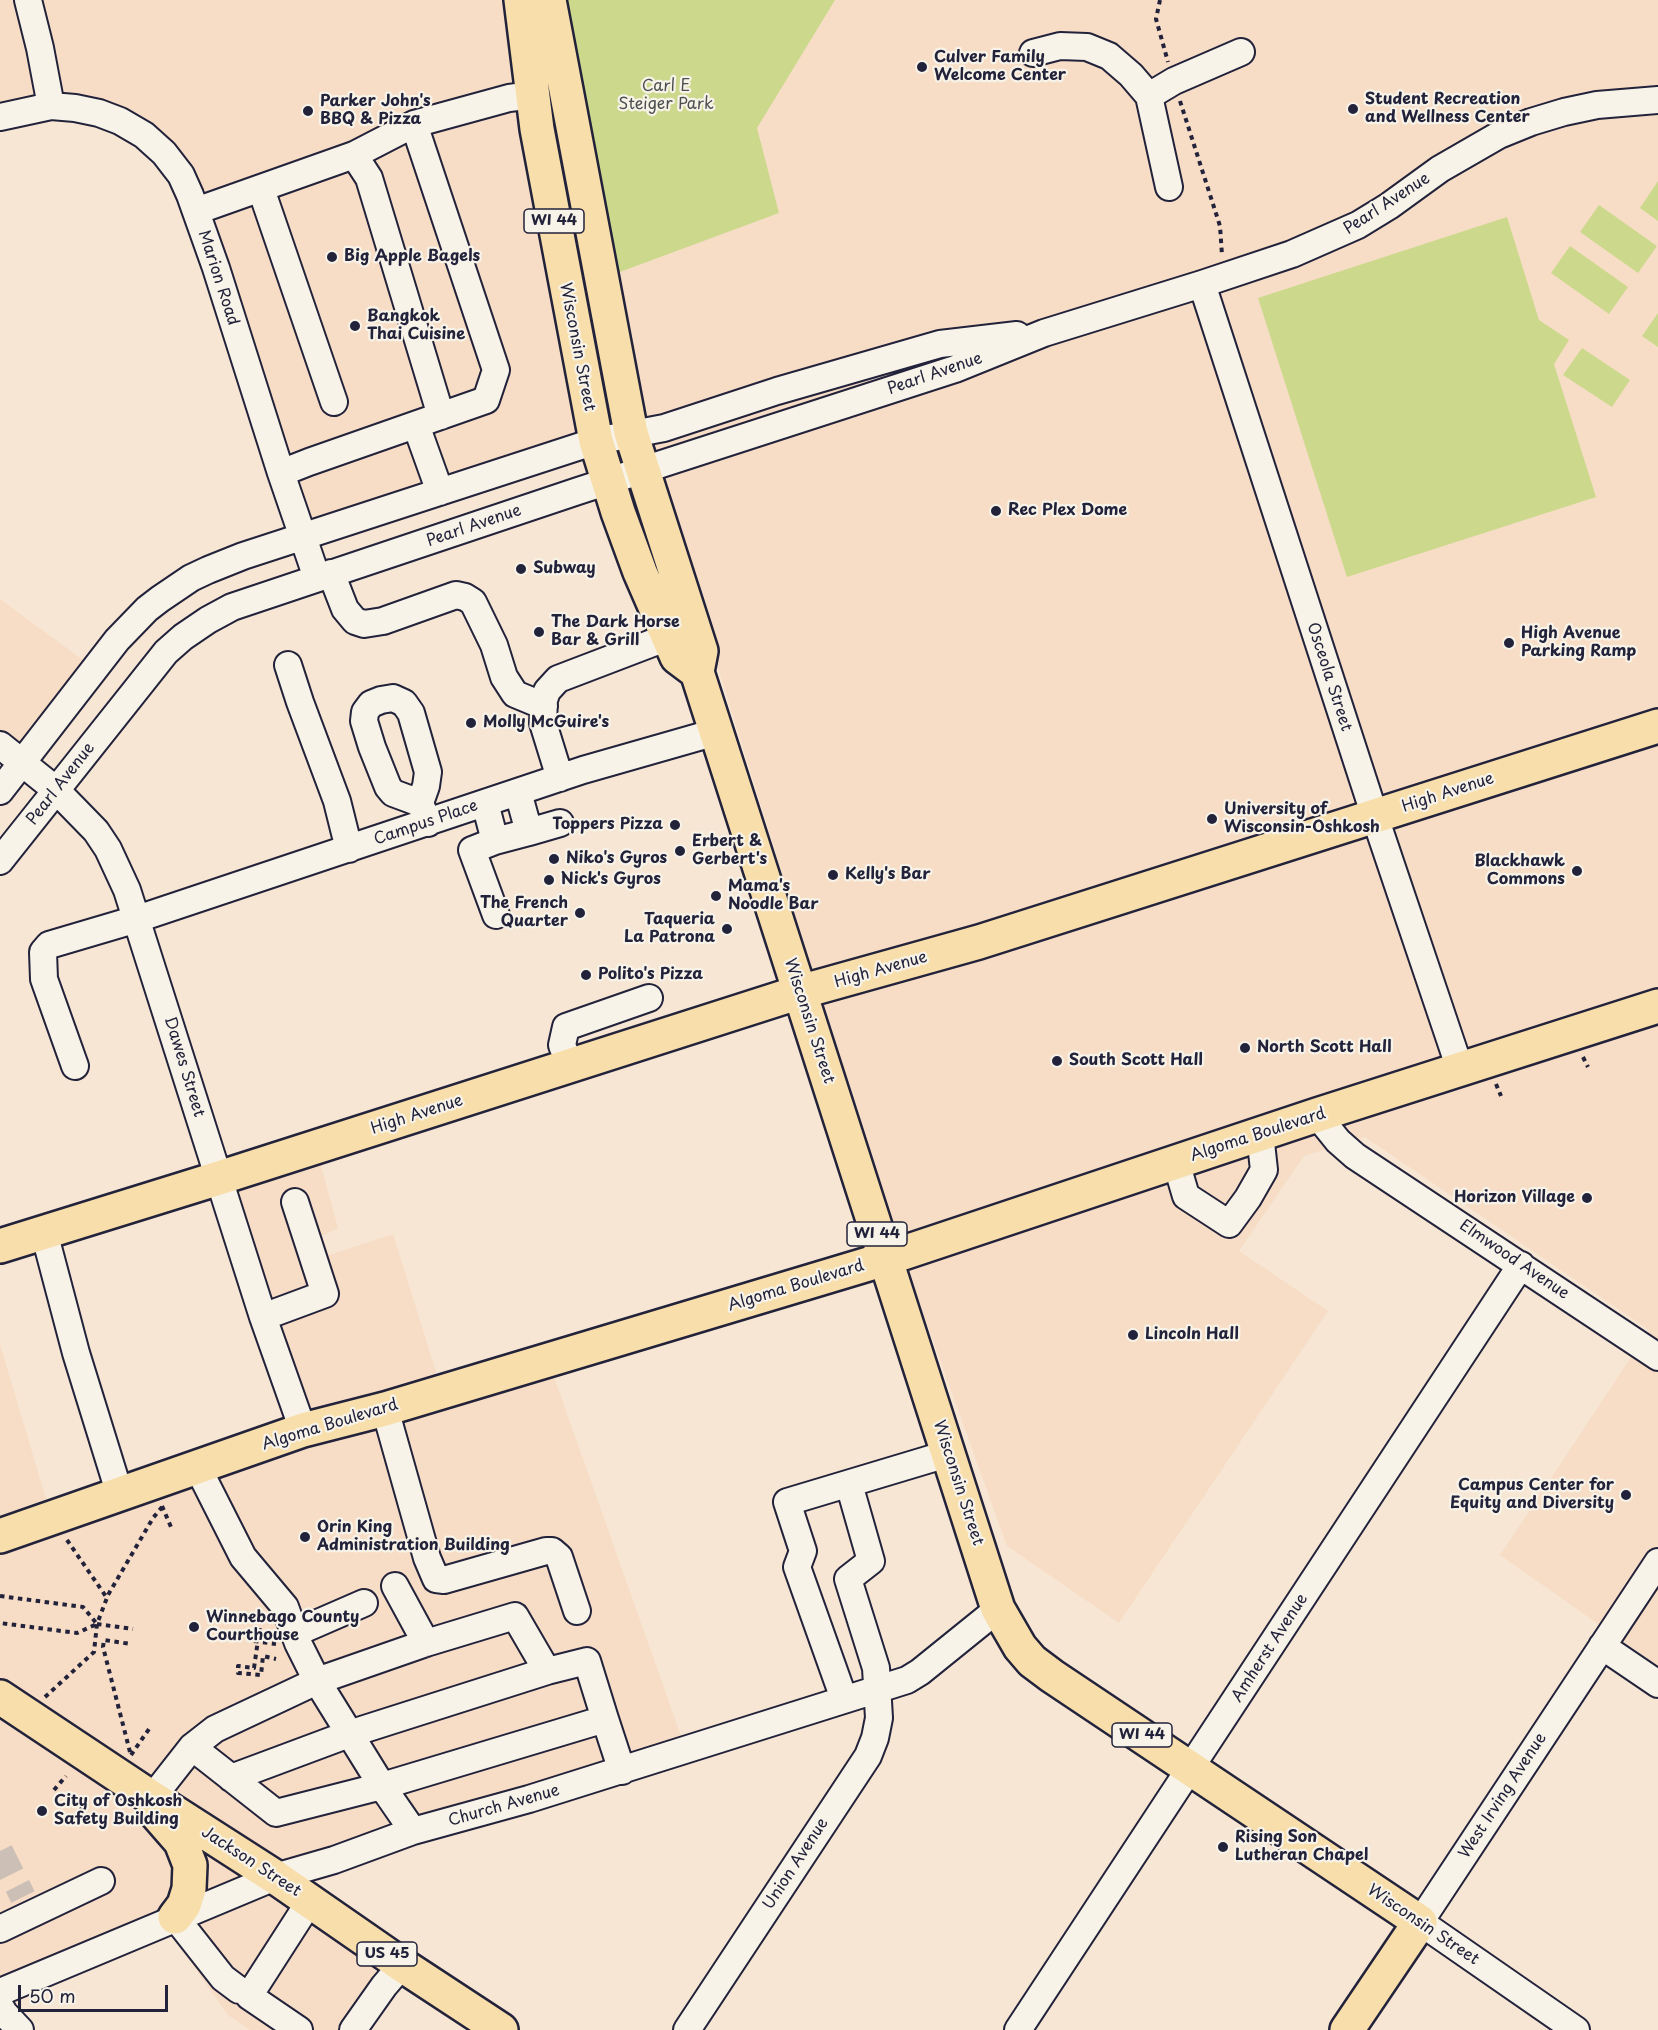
<!DOCTYPE html>
<style>
body{margin:0}
#map{position:relative;width:1658px;height:2030px;overflow:hidden;background:#f7e6d4;font-family:"Playpen Sans",sans-serif}
canvas{display:block}
.scale{position:absolute;left:18px;top:1985px;width:150px;height:27px;box-sizing:border-box;border:3px solid #22223b;border-top:0;padding-left:8px;font-size:18px;line-height:21px;white-space:nowrap;color:#22223b;-webkit-text-stroke:4px #f7f3e8;paint-order:stroke}
</style>
<div id="map">
<canvas width="1658" height="2030"></canvas>
<div class="scale">50 m</div>
</div>
<script>
const g = document.querySelector('canvas').getContext('2d');
g.lineJoin = 'round';
function fillPath(path, color) {
  g.fillStyle = color;
  g.fill(path, 'evenodd');
}
function poly(rows) {
  const path = new Path2D();
  for (const r of rows) {
    path.moveTo(r[0], r[1]);
    for (let i = 2; i < r.length; i += 2) path.lineTo(r[i], r[i + 1]);
  }
  return path;
}
function trace(path, color, width, dash) {
  g.strokeStyle = color;
  g.lineWidth = width;
  g.lineCap = dash ? 'butt' : 'round';
  g.setLineDash(dash || []);
  g.stroke(path);
}
function drawText(font, color, halo, rows, align = 'center') {
  g.font = font + ' "Playpen Sans",sans-serif';
  g.lineWidth = 4.5;
  g.setLineDash([]);
  g.textBaseline = 'middle';
  g.strokeStyle = halo;
  g.fillStyle = color;
  for (const [text, x, y, turn = 0] of rows) {
    g.save();
    g.translate(x, y);
    g.rotate((+turn || 0) * Math.PI / 180);
    g.textAlign = isNaN(turn) ? turn : align;
    if (halo) g.strokeText(text, 0, 0);
    g.fillText(text, 0, 0);
    g.restore();
  }
}
const built = poly([
 [0,0,521,0,596,441,304,537,190,195,120,121,0,117],
 [581,0,1658,0,1658,1666,1500,1555,1649,1330,1365,1137,1304,1156,1239,1251,1328,1311,1119,1623,1007,1546,895,1235,666,501,637,392],
 [0,599,95,669,0,791],
 [316,1147,338,1228,322,1236,329,1255,393,1234,442,1391,548,1360,686,1750,276,1876,402,1965,361,2030,250,2030,228,2015,162,1922,0,1992,0,1344,52,1519,302,1431,219,1178]
]);
const green = poly([
 [549,0,835,0,757,128,779,213,601,279],
 [1658,181,1658,221,1640,208],
 [1599,205,1657,246,1638,273,1580,232],
 [1507,217,1539,320,1569,340,1554,364,1596,497,1347,577,1258,298],
 [1570,246,1628,287,1609,314,1551,273],
 [1658,313,1658,347,1642,336],
 [1582,348,1630,380,1612,407,1563,375]
]);
const minorTunnel = poly([
 [0,1851,23,1897]
]);
const path = poly([
 [1160,0,1156,19,1168,62],
 [1180,101,1220,226,1222,255],
 [1583,1057,1588,1067],
 [1496,1084,1501,1096],
 [162,1506,171,1527],
 [67,1540,107,1598],
 [0,1596,83,1607,97,1624,77,1633,0,1623],
 [261,1619,254,1668,238,1666,238,1673,261,1675,263,1656,276,1659],
 [97,1624,133,1629],
 [254,1641,276,1644],
 [45,1697,94,1652,97,1624,108,1595,153,1518,162,1507],
 [130,1752,103,1647,104,1640,131,1644],
 [131,1755,149,1729],
 [54,1790,66,1776]
]);
const minor = poly([
 [28,0,40,48,51,106],
 [1033,53,1060,46,1087,47,1109,56,1131,75,1149,96,1169,187],
 [1149,96,1174,81,1241,52],
 [0,117,51,106,75,108,99,113,120,121,144,135,164,153,181,175,190,195,216,268,281,473,317,578],
 [354,155,369,178,441,416],
 [261,189,334,402],
 [196,211,354,155,414,124],
 [1202,284,1381,835,1460,1069],
 [416,425,440,492],
 [281,473,309,462,486,400,496,370,414,124,509,98,533,95],
 [331,573,345,609,355,621,364,624,383,621,456,595,465,597,473,602,494,645,504,677,515,694,544,706],
 [288,665,300,702,337,801,349,849],
 [0,745,56,790,96,831,108,849,127,890,263,1317,303,1430],
 [560,778,543,723,544,700,547,691,558,679,668,637],
 [0,791,117,640,147,609,160,599,191,578,208,570,243,556,596,441,664,428,777,391,940,344,1017,335],
 [420,803,393,793,388,787,372,747,364,721,365,712,371,704,381,700,393,698,404,703,411,713,428,772,426,786,420,803,428,823],
 [485,803,495,841,529,832,518,792],
 [529,832,560,823],
 [495,841,472,850,496,915],
 [0,861,166,652,183,637,208,620,232,607,578,491,955,369,1044,333,1202,284,1292,254,1358,225,1389,206,1440,169,1499,135,1531,122,1564,112,1597,105,1658,100],
 [75,1066,44,979,43,952,49,945,137,919,583,770,716,732],
 [570,1066,562,1045,566,1027,649,998],
 [1317,1115,1338,1141,1355,1156,1658,1357],
 [1176,1162,1186,1196,1229,1224,1248,1198,1264,1170,1260,1134],
 [44,1232,76,1353,120,1495],
 [263,1317,325,1294,295,1202],
 [385,1409,427,1558,436,1579,444,1580,546,1551,552,1551,559,1557,577,1611],
 [198,1468,243,1557,285,1607,298,1643,317,1681,382,1786,413,1831],
 [395,1586,426,1643],
 [295,1633,364,1603],
 [1602,1646,1658,1684],
 [844,1699,797,1567,803,1551,787,1502,947,1454],
 [605,1719,587,1661,547,1671,515,1616,426,1643,317,1681,215,1729,192,1747,276,1813,382,1786,605,1719,622,1771],
 [231,1778,349,1734,547,1671],
 [152,1798,192,1747],
 [175,1917,223,1978,239,1990],
 [0,1929,101,1881],
 [0,1992,275,1877,334,1860,413,1831,529,1799,907,1680,920,1672,998,1609],
 [0,2006,4,2013,20,2030],
 [299,2030,249,1996,310,1901],
 [353,2030,384,1986,402,1965],
 [687,2030,868,1756,875,1738,879,1718,876,1668,848,1579,871,1561,849,1484],
 [1018,2030,1521,1265],
 [1576,2030,1420,1922,1658,1562]
]);
const major = poly([
 [521,0,537,129,596,441,618,512,640,572,677,657,697,672],
 [549,0,631,433,701,651,697,672,998,1609,1020,1647,1032,1661,1052,1676,1420,1922,1347,2030],
 [0,1246,219,1178,800,992,979,942,1658,726],
 [0,1536,303,1430,385,1409,885,1259,1317,1115,1658,1006],
 [0,1697,152,1798,275,1877,402,1965,501,2030],
 [154,1811,181,1842,190,1865,189,1889,184,1905,175,1917]
]);
const markers = [
 [922,67,6,"#22223b"],
 [1353,109,6,"#22223b"],
 [308,111,6,"#22223b"],
 [332,257,6,"#22223b"],
 [355,326,6,"#22223b"],
 [996,511,6,"#22223b"],
 [521,569,6,"#22223b"],
 [539,632,6,"#22223b"],
 [1509,643,6,"#22223b"],
 [471,723,6,"#22223b"],
 [1212,819,6,"#22223b"],
 [675,825,6,"#22223b"],
 [680,851,6,"#22223b"],
 [554,859,6,"#22223b"],
 [1577,871,6,"#22223b"],
 [833,875,6,"#22223b"],
 [549,880,6,"#22223b"],
 [716,896,6,"#22223b"],
 [580,913,6,"#22223b"],
 [727,929,6,"#22223b"],
 [586,975,6,"#22223b"],
 [1245,1048,6,"#22223b"],
 [1057,1061,6,"#22223b"],
 [1587,1198,6,"#22223b"],
 [1133,1335,6,"#22223b"],
 [1626,1495,6,"#22223b"],
 [305,1537,6,"#22223b"],
 [194,1627,6,"#22223b"],
 [42,1811,6,"#22223b"],
 [1223,1847,6,"#22223b"]
];
const shields = [
 [554,221,60],
 [877,1234,60],
 [1142,1735,60],
 [387,1954,60]
];
const shieldNames = [
 ["WI 44",554,221],
 ["WI 44",877,1234],
 ["WI 44",1142,1735],
 ["US 45",387,1954]
];
const poiNames = [
 ["Culver Family",934,58],
 ["Welcome Center",934,76],
 ["Student Recreation",1365,100],
 ["and Wellness Center",1365,118],
 ["Parker John's",320,102],
 ["BBQ & Pizza",320,120],
 ["Big Apple Bagels",344,257],
 ["Bangkok",367,317],
 ["Thai Cuisine",367,335],
 ["Rec Plex Dome",1008,511],
 ["Subway",533,569],
 ["The Dark Horse",551,623],
 ["Bar & Grill",551,641],
 ["High Avenue",1521,634],
 ["Parking Ramp",1521,652],
 ["Molly McGuire's",483,723],
 ["University of",1224,810],
 ["Wisconsin-Oshkosh",1224,828],
 ["Toppers Pizza",663,825,"right"],
 ["Erbert &",692,842],
 ["Gerbert's",692,860],
 ["Niko's Gyros",566,859],
 ["Blackhawk",1565,862,"right"],
 ["Commons",1565,880,"right"],
 ["Kelly's Bar",845,875],
 ["Nick's Gyros",561,880],
 ["Mama's",728,887],
 ["Noodle Bar",728,905],
 ["The French",568,904,"right"],
 ["Quarter",568,922,"right"],
 ["Taqueria",715,920,"right"],
 ["La Patrona",715,938,"right"],
 ["Polito's Pizza",598,975],
 ["North Scott Hall",1257,1048],
 ["South Scott Hall",1069,1061],
 ["Horizon Village",1575,1198,"right"],
 ["Lincoln Hall",1145,1335],
 ["Campus Center for",1614,1486,"right"],
 ["Equity and Diversity",1614,1504,"right"],
 ["Orin King",317,1528],
 ["Administration Building",317,1546],
 ["Winnebago County",206,1618],
 ["Courthouse",206,1636],
 ["City of Oshkosh",54,1802],
 ["Safety Building",54,1820],
 ["Rising Son",1235,1838],
 ["Lutheran Chapel",1235,1856]
];
const parkNames = [
 ["Carl E",666,87],
 ["Steiger Park",666,105]
];
const streetNames = [
 ["Pearl Avenue",1387,204,-33],
 ["Marion Road",218,278,72],
 ["Wisconsin Street",577,347,79],
 ["Pearl Avenue",935,374,-19],
 ["Pearl Avenue",474,526,-19],
 ["Osceola Street",1329,677,72],
 ["Pearl Avenue",61,784,-52],
 ["High Avenue",1448,793,-18],
 ["Campus Place",426,823,-19],
 ["High Avenue",881,970,-16],
 ["Wisconsin Street",809,1021,72],
 ["Dawes Street",184,1067,73],
 ["High Avenue",417,1115,-18],
 ["Algoma Boulevard",1258,1135,-18],
 ["Elmwood Avenue",1514,1260,34],
 ["Algoma Boulevard",796,1286,-17],
 ["Algoma Boulevard",330,1425,-17],
 ["Wisconsin Street",958,1483,72],
 ["Amherst Avenue",1270,1648,-57],
 ["West Irving Avenue",1503,1796,-57],
 ["Church Avenue",504,1806,-16],
 ["Jackson Street",251,1862,33],
 ["Union Avenue",796,1864,-57],
 ["Wisconsin Street",1423,1925,34]
];
fillPath(built, '#f7ddc6');
fillPath(green, '#ccd98c');
trace(minorTunnel, '#ccbfb5', 26, [26, 13]);
trace(minor, '#22223b', 30);
trace(major, '#22223b', 38);
trace(path, '#22223b', 4, [4.5, 4.5]);
trace(minor, '#f7f3e8', 26);
trace(major, '#f8deab', 33);
for (const [x, y, r, color] of markers) {
  const dot = new Path2D();
  dot.arc(x, y, r, 0, 2 * Math.PI);
  g.fillStyle = color;
  g.fill(dot);
  trace(dot, '#f7f3e8', 2);
}
for (const [x, y, w] of shields) {
  const box = new Path2D();
  box.roundRect(x - w / 2, y - 12, w, 24, 4.5);
  g.fillStyle = '#f7f3e8';
  g.fill(box);
  trace(box, '#22223b', 1.5);
}
drawText('bold 15px', '#22223b', null, shieldNames);
drawText('bold 16px', '#22223b', '#f7f3e8', poiNames, 'left');
drawText('16px', '#4c504f', '#f7f3e8', parkNames);
drawText('16px', '#22223b', '#f7f3e8', streetNames);
</script>
